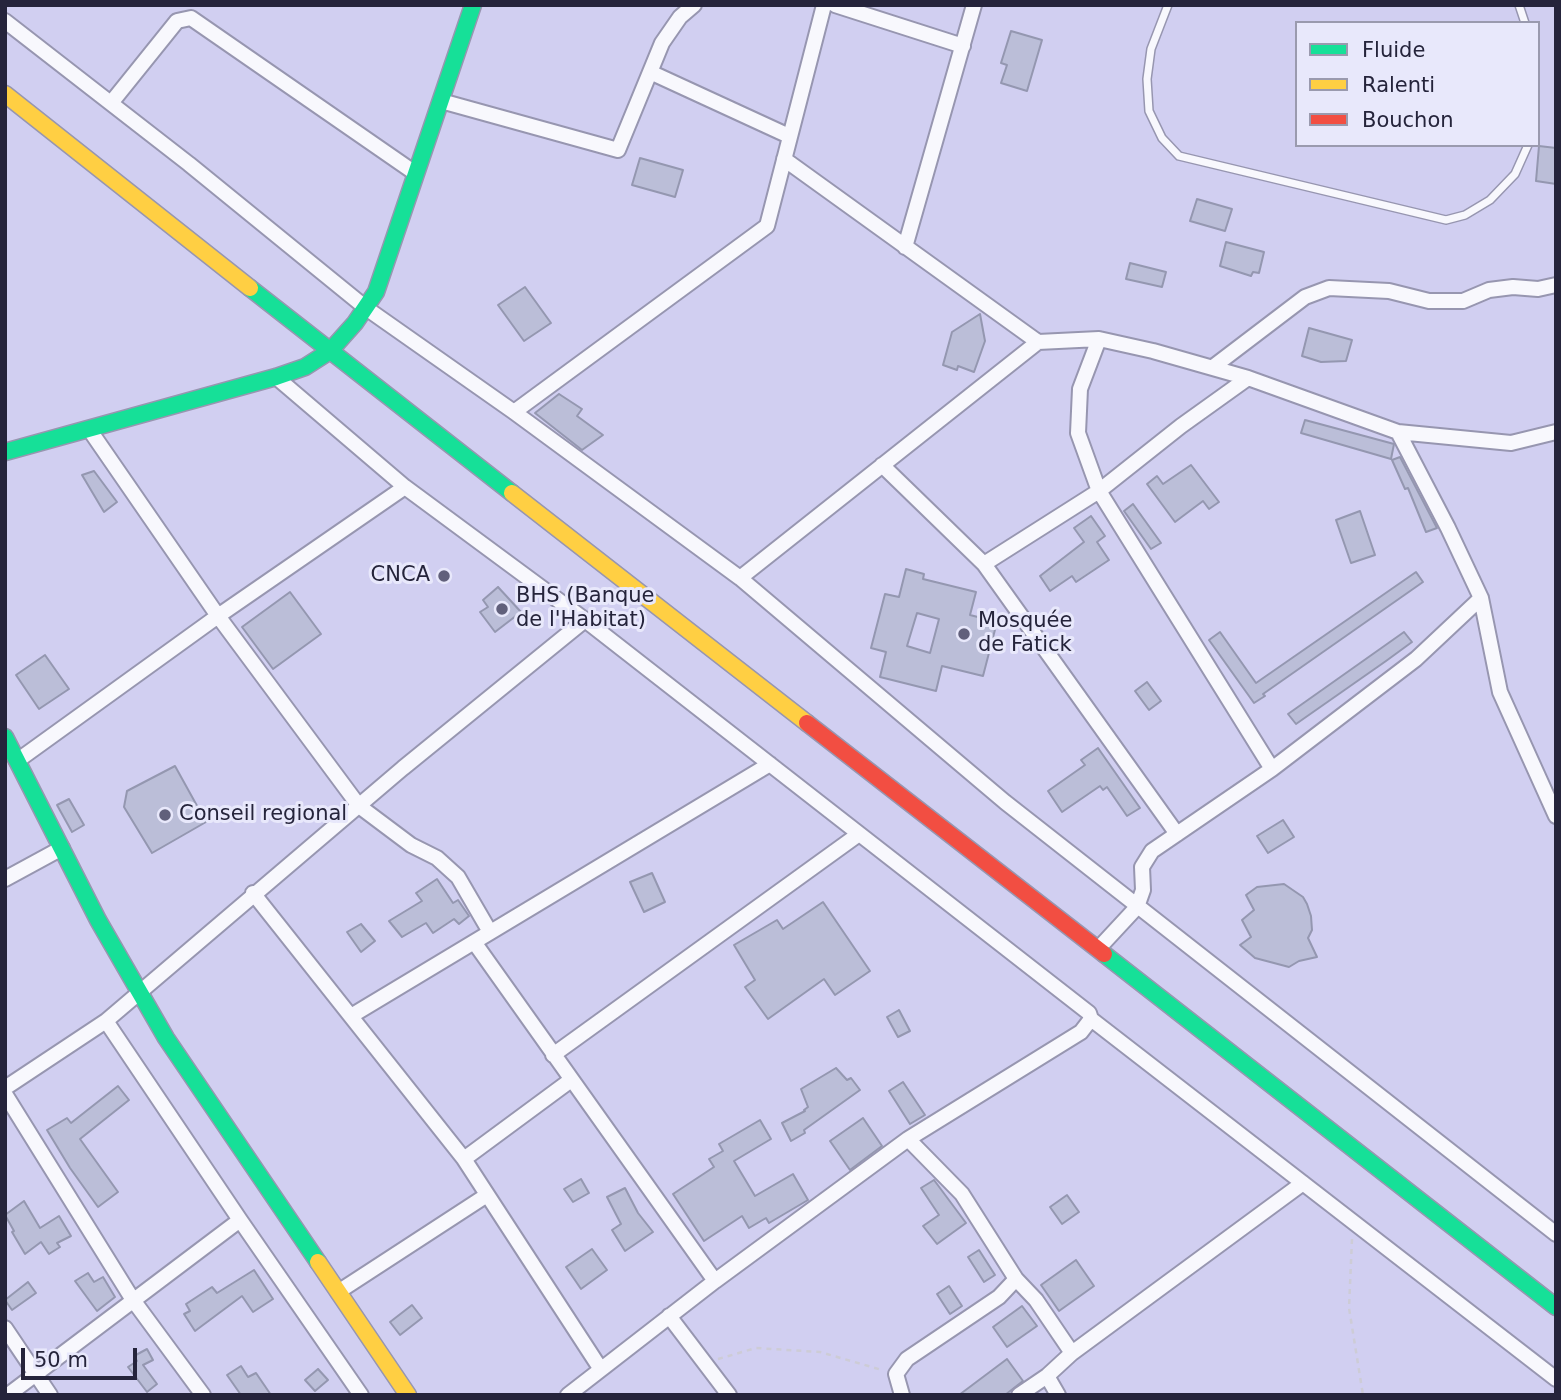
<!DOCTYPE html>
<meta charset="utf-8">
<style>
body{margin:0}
#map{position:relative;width:1561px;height:1400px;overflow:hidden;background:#d1cff1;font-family:"DejaVu Sans",sans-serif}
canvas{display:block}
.frame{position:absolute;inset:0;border:7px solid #25243b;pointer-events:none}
.legend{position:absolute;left:1295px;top:21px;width:245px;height:126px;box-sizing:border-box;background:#e8e8fb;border:2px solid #9a9aae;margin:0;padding:9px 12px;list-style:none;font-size:21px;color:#25243b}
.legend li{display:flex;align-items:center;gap:14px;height:35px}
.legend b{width:35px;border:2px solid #9a9aae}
.scale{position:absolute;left:21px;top:1348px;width:116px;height:32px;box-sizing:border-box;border:4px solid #25243b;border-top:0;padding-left:9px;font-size:21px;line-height:24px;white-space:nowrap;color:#25243b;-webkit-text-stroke:5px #e8e8fb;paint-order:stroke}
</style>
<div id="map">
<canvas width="1561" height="1400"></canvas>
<div class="frame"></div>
<ul class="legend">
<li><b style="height:9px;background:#16e098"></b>Fluide</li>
<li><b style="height:9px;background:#ffcf43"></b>Ralenti</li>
<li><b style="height:9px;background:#f24e42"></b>Bouchon</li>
</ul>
<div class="scale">50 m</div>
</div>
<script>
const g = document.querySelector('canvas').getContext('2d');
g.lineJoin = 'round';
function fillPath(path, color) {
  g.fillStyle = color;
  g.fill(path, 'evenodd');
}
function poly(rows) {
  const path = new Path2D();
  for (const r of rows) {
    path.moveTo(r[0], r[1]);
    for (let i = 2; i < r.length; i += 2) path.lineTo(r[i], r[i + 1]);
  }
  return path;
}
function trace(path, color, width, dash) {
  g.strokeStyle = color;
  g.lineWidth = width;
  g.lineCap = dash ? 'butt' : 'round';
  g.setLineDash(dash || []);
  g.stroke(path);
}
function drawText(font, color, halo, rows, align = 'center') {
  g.font = font + ' "DejaVu Sans",sans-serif';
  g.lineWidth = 6;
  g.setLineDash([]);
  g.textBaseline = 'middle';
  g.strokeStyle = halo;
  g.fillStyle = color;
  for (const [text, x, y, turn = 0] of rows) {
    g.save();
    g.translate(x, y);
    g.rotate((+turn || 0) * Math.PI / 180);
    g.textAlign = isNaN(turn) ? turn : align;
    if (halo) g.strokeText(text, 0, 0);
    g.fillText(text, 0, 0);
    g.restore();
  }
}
const building = poly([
 [1011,31,1042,40,1027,91,1001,83,1007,65,1001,63,1011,31],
 [1539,146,1556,148,1556,184,1536,181,1539,146],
 [640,158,683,170,675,197,632,185,640,158],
 [1197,199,1232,209,1225,231,1190,221,1197,199],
 [1226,242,1264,252,1259,273,1253,272,1251,276,1220,266,1226,242],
 [1130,263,1166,272,1162,287,1126,279,1130,263],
 [525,287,551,323,524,341,498,305,525,287],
 [980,314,985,341,974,372,958,366,957,370,943,365,952,332,980,314],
 [1309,328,1352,340,1346,361,1321,362,1302,356,1309,328],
 [559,394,582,409,577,416,603,435,582,450,535,413,559,394],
 [1305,420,1394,444,1391,459,1301,433,1305,420],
 [1400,457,1437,528,1426,532,1408,488,1405,489,1392,460,1400,457],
 [1191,465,1219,502,1209,509,1203,501,1175,522,1147,484,1157,476,1163,484,1191,465],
 [94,471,117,502,104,512,82,475,94,471],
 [1133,504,1161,543,1151,549,1124,511,1133,504],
 [1360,511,1375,555,1351,563,1336,520,1360,511],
 [1091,516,1105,536,1097,542,1109,560,1076,582,1072,576,1050,591,1040,576,1084,542,1074,528,1091,516],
 [906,569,924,574,923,579,976,592,970,615,997,622,983,676,942,666,936,691,880,677,886,652,871,648,885,594,899,597,906,569],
 [917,613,939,619,930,653,907,646,917,613],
 [1416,572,1423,582,1263,694,1265,696,1254,703,1209,640,1220,632,1256,683,1416,572],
 [498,587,521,612,495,632,480,612,488,607,483,600,498,587],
 [290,592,321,634,273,669,242,627,290,592],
 [1404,632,1412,642,1386,661,1296,724,1288,714,1404,632],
 [45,655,69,689,39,709,16,675,45,655],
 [1147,682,1161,701,1149,710,1135,691,1147,682],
 [1098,748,1140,808,1127,816,1107,787,1103,790,1100,786,1062,812,1048,791,1085,765,1081,760,1098,748],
 [175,766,206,822,152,853,124,807,127,791,175,766],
 [69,799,84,825,72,832,57,805,69,799],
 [1283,820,1294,837,1268,853,1257,836,1283,820],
 [652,873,665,902,644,912,630,882,652,873],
 [437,879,453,903,458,900,469,916,459,924,454,919,433,933,426,923,402,937,389,921,422,901,416,893,437,879],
 [1284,884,1303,897,1307,904,1311,916,1312,930,1308,938,1317,957,1299,961,1289,967,1255,958,1240,945,1251,937,1242,920,1254,910,1246,895,1257,887,1284,884],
 [823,902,870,971,835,995,824,979,768,1019,745,987,755,980,734,945,777,920,783,929,823,902],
 [361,924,375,941,361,952,347,932,361,924],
 [899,1010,910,1031,898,1037,887,1017,899,1010],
 [836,1068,847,1080,851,1078,860,1090,804,1130,805,1133,791,1141,782,1123,805,1111,804,1110,808,1107,801,1089,836,1068],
 [903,1082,925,1115,910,1124,889,1091,903,1082],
 [118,1086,129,1100,80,1139,118,1192,98,1207,70,1168,47,1130,67,1118,71,1123,118,1086],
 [863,1118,882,1146,850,1170,830,1141,863,1118],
 [760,1120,771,1139,734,1161,755,1196,793,1174,808,1200,769,1223,766,1218,749,1228,742,1216,704,1241,673,1194,714,1167,709,1159,723,1151,719,1144,760,1120],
 [581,1179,589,1193,573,1202,564,1189,581,1179],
 [934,1180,966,1223,937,1244,923,1226,939,1215,921,1188,934,1180],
 [625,1188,638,1213,653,1232,625,1251,612,1230,621,1224,607,1197,625,1188],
 [1067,1195,1079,1212,1062,1224,1050,1207,1067,1195],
 [24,1201,40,1228,59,1216,71,1236,57,1243,60,1247,49,1254,41,1242,25,1254,12,1232,14,1231,5,1215,24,1201],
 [592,1249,607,1270,581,1289,566,1267,592,1249],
 [979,1250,995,1275,984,1282,968,1257,979,1250],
 [1076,1260,1094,1286,1059,1311,1041,1285,1076,1260],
 [254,1270,273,1299,253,1312,242,1296,195,1331,184,1314,190,1311,186,1304,212,1287,217,1293,254,1270],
 [88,1273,94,1282,103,1277,115,1297,97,1311,75,1281,88,1273],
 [28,1282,36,1293,12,1310,5,1300,28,1282],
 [949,1286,962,1306,950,1314,937,1294,949,1286],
 [412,1305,422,1318,400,1335,390,1322,412,1305],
 [1022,1306,1037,1326,1007,1347,993,1327,1022,1306],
 [147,1349,153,1360,143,1365,157,1384,147,1392,128,1367,137,1361,134,1356,147,1349],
 [1007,1359,1023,1381,1005,1395,959,1395,1007,1359],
 [241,1366,248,1377,256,1373,271,1395,241,1395,227,1375,241,1366],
 [318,1369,328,1380,315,1391,305,1380,318,1369]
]);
const path = poly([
 [1352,1239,1349,1308,1363,1395],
 [718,1359,756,1348,820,1352,882,1370]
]);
const lane = poly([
 [1168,5,1151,49,1147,79,1149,111,1162,138,1179,156,1446,220,1465,215,1490,200,1515,174,1528,145],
 [1519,5,1525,23]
]);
const street = poly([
 [835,5,963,46],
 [5,21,189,164,366,308,514,412,740,578,1005,802,1556,1234],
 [650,72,789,136],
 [441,101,618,150,662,43,680,17,694,5],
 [111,103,177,21,191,18,415,173],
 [784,159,1038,342],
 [905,247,974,5],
 [1099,339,1080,389,1078,433,1099,491,1272,769],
 [1213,367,1305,297,1329,288,1389,291,1429,301,1463,301,1489,290,1513,287,1538,289,1556,285],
 [276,377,405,487,585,620,1089,1013,1091,1019,1556,1379],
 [514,412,767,226,824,5],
 [89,429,218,616,405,487],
 [1398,432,1448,528,1481,598,1500,692,1556,816],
 [882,465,984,564,1177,834],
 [984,564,1099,491,1181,426,1248,378],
 [740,578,1038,342,1099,339,1153,351,1248,378,1398,432,1511,443,1556,432],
 [17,761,218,616,359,806,411,845,437,858,458,877,490,932],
 [5,879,62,848],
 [253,893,464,1159,600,1368],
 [474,942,715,1281],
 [1098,949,1137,907,1143,890,1142,867,1152,851,1272,769,1416,659,1481,598],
 [351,1016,770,764],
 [106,1021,240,1220,361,1395],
 [553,1055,859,834],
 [5,1088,106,1021,403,768,585,620],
 [5,1094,133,1300,203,1395],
 [464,1159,571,1080],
 [1016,1279,1036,1300,1072,1353,1047,1376,1019,1395],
 [338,1292,487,1195],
 [669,1316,729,1395],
 [5,1328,50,1395],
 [1072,1353,1303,1183],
 [1047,1376,1058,1395],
 [8,1395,240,1220],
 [568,1395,715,1281,908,1139,1081,1032,1091,1019],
 [902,1395,896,1374,907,1359,999,1297,1016,1279,962,1194,908,1139]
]);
const fast = poly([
 [250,288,512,493],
 [5,452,276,377,305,367,330,351,355,323,376,292,473,5],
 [5,737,98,920,166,1038,318,1262],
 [1104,954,1556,1307]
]);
const slow = poly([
 [5,94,250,288],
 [512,493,807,723],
 [318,1262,408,1395]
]);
const jam = poly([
 [807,723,1104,954]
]);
const markers = [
 [444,576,7,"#61607b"],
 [502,609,7,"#61607b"],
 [964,634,7,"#61607b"],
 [165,815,7,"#61607b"]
];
const poiNames = [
 ["CNCA",430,576,"right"],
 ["BHS (Banque",516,597],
 ["de l'Habitat)",516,621],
 ["Mosquée",978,622],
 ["de Fatick",978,646],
 ["Conseil regional",179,815]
];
fillPath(building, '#bbbed8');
trace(building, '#9497b0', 2);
trace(lane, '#9796b0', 10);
trace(street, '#9796b0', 18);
trace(fast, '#9796b0', 19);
trace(slow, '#9796b0', 19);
trace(jam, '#9796b0', 19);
trace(path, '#cdccd6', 2.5, [5, 5]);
trace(lane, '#f8f8fd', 7);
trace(street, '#f8f8fd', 14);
trace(fast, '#16e098', 16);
trace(slow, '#ffcf43', 16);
trace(jam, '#f24e42', 16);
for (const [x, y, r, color] of markers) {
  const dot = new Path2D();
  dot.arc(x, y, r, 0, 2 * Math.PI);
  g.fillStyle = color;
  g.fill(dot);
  trace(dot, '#e8e8fb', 2.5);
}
drawText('21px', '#25243b', '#e8e8fb', poiNames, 'left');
</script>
